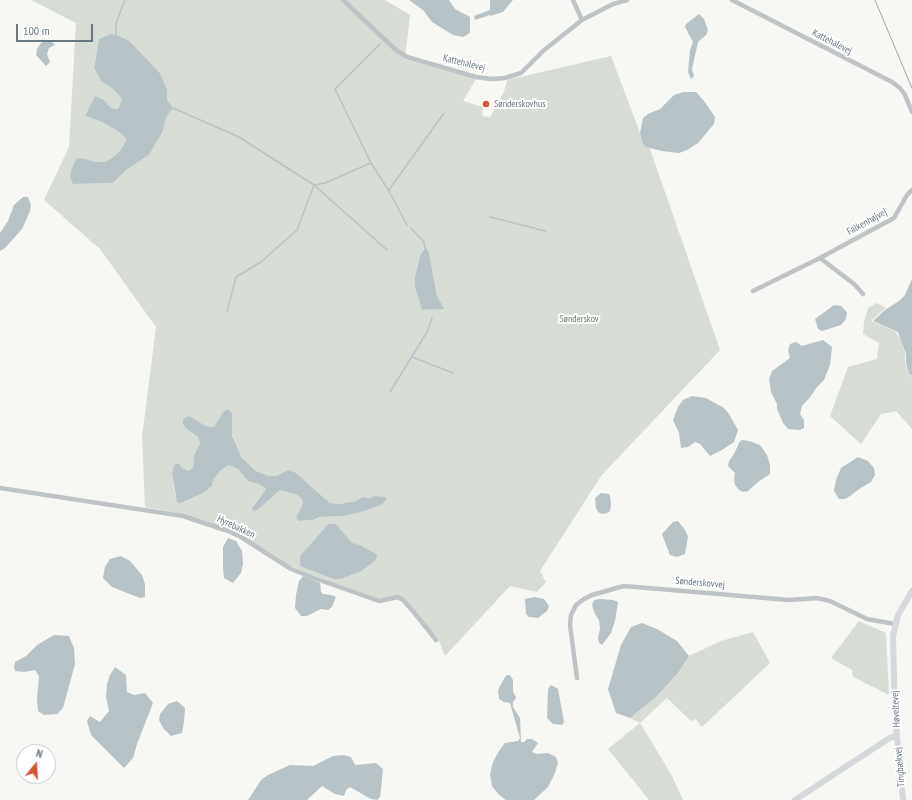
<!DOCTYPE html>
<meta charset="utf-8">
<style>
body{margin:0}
#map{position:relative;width:912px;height:800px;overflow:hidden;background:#f7f7f4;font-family:"PT Sans Narrow",sans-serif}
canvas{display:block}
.north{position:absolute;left:16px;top:744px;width:40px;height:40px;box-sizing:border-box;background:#fff;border:1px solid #c3c9cd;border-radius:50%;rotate:18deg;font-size:11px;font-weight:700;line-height:16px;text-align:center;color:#687883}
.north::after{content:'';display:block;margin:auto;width:14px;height:18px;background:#d75534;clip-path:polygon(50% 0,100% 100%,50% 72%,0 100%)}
.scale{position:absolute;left:16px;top:24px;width:77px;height:18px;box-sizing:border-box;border:2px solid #687883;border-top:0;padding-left:5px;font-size:12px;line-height:14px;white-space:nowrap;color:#687883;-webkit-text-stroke:3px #fff;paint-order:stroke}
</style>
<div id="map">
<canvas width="912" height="800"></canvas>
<div class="north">N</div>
<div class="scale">100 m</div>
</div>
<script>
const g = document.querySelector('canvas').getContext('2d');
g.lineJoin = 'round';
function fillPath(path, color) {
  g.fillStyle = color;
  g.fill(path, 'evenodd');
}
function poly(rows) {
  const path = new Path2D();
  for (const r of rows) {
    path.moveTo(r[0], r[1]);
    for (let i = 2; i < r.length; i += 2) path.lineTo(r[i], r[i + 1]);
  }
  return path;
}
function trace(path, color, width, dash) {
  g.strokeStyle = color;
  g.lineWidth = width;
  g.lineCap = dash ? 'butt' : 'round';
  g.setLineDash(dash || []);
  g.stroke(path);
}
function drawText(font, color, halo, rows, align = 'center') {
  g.font = font + ' "PT Sans Narrow",sans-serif';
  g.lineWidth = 4;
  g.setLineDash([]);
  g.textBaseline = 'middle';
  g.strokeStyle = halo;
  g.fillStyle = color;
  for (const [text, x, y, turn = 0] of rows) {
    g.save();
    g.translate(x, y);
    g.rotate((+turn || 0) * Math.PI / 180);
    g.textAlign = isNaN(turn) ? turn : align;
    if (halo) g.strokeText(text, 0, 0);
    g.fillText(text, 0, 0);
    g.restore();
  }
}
const green = poly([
 [31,0,385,0,410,15,405,59,476,79,463,101,483,107,482,116,490,117,504,92,507,80,611,56,640,133,643,144,650,149,720,350,601,476,540,571,546,582,537,592,510,586,445,656,438,638,398,596,378,599,306,573,286,564,248,540,183,514,145,507,142,437,156,327,100,249,44,200,69,147,76,23],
 [110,34,118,35,144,57,159,72,162,77,167,90,167,99,173,108,167,116,162,133,149,155,126,170,113,183,73,184,82,158,96,162,105,162,112,158,120,151,128,139,116,130,102,122,85,116,95,97,104,100,111,108,118,109,122,99,113,89,101,81,94,68,99,39],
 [423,251,429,253,437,296,443,309,422,310,419,300,415,287,417,266],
 [223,412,242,458,256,471,269,476,276,476,288,470,311,486,330,503,339,504,356,501,363,497,370,498,381,505,344,516,319,517,313,520,299,521,296,518,303,503,301,498,297,495,280,490,261,507,254,512,254,504,266,489,259,484,250,482,245,478,239,470,229,465,221,470,213,480,212,486,203,493,181,503,176,499,174,488,172,474,174,465,179,463,182,468,188,471,193,468,194,455,200,443,197,436,188,430,189,416,206,426,214,427],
 [328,524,336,524,352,544,360,545,378,555,375,561,333,579,300,566,300,556],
 [877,303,886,308,871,321,895,331,901,340,905,353,905,363,909,375,912,377,912,429,896,411,881,414,861,444,830,416,848,367,877,359,879,343,863,334,864,322,868,308],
 [859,621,886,633,889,695,853,677,852,670,831,658],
 [753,632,770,663,702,727,696,719,691,721,667,698,640,723,671,774,683,800,649,800,608,749,640,723,630,718,656,697,678,673,689,656,721,641]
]);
const water = poly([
 [409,0,449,0,455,9,470,17,470,33,463,37,453,35,432,22,423,10],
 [490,0,513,0,503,12,490,16,490,15,475,20,474,16,490,10],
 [699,14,704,19,708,30,706,35,698,42,692,69,694,76,691,79,688,72,690,50,693,42,685,27,686,24],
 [110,34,117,35,129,41,159,72,162,77,167,90,167,99,173,108,167,116,162,133,149,155,126,170,113,183,73,184,70,176,72,168,76,159,82,158,96,162,105,162,112,158,120,151,127,139,116,130,102,122,85,116,95,96,104,100,111,108,118,109,122,99,113,89,101,81,94,68,99,39],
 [46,41,52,42,55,45,49,48,47,54,50,62,46,66,36,55,37,49,41,43],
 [683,92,696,92,704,101,715,117,714,124,698,143,687,150,679,153,662,151,646,147,643,144,640,133,643,118,648,114,660,109,674,95],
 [23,197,28,197,31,205,30,211,22,229,5,248,0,251,0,233,8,221,14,205],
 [426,248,429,253,437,296,444,309,422,310,419,300,415,287,415,277,420,256,423,251],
 [912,279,912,376,909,374,906,363,906,354,898,332,873,321,885,310,899,301,905,295],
 [834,305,841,306,847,312,846,319,841,325,822,331,818,329,815,319],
 [823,340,832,347,830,365,824,380,817,387,811,396,802,406,800,414,804,420,804,428,800,430,788,429,783,423,777,409,777,404,771,392,769,379,772,371,790,358,788,350,790,344,796,342,802,346],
 [692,396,706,398,724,408,729,414,738,430,734,442,722,450,710,456,700,444,695,442,688,447,681,448,679,433,673,420,678,407,683,400],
 [228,409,232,414,232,435,242,458,256,471,269,476,276,476,288,470,296,473,330,503,339,504,356,501,363,497,370,498,374,496,385,497,387,499,381,505,364,511,344,516,319,517,313,520,299,521,296,518,303,503,301,498,297,495,280,490,261,507,254,512,252,508,266,489,259,484,250,482,245,478,239,470,229,465,221,470,213,480,212,486,203,493,181,503,177,502,172,474,174,465,179,463,182,468,188,471,193,468,194,455,200,443,197,436,188,430,183,424,183,419,189,416,206,426,214,427,223,412],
 [743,440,752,442,760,445,767,455,770,465,770,474,758,482,748,491,743,492,739,490,735,485,734,479,735,473,728,466,729,461,734,454,740,441],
 [858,457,868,461,874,468,875,475,871,482,859,489,850,496,845,499,839,499,834,491,836,480,841,468],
 [601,493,609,494,610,496,611,504,610,511,607,513,602,514,598,512,596,508,595,498],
 [678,521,685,530,688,537,685,554,677,557,670,555,662,534,673,522],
 [328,524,336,524,352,543,360,545,378,555,375,561,361,571,341,579,333,579,300,566,300,556],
 [228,538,236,541,242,551,243,564,241,573,233,583,224,578,223,568,223,547],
 [121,556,130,561,142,575,145,584,145,597,140,598,112,587,103,578,105,567,110,559],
 [303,576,320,583,321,592,323,594,331,595,336,597,332,607,328,610,321,609,307,616,301,616,295,608,296,595,299,581],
 [535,597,544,599,549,606,547,611,538,618,529,617,526,614,525,599],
 [600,599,613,600,618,602,615,621,611,633,602,645,599,643,598,638,600,628,599,620,595,614,592,605,594,600],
 [642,623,657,629,677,641,689,656,678,673,656,697,630,718,616,713,608,689,621,645,631,627],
 [54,635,69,636,74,648,75,664,63,708,57,714,44,715,38,711,37,700,39,676,35,670,24,672,15,671,14,667,15,662,26,656,37,645],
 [115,667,126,675,127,692,134,695,145,693,153,703,137,744,133,758,124,768,91,735,87,721,90,716,100,722,109,711,106,697,107,684,110,675],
 [507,675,510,675,513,680,513,691,516,698,513,702,513,707,520,718,521,742,524,742,527,739,532,739,538,743,532,752,537,754,548,753,556,757,558,763,555,773,548,787,534,800,506,800,498,794,492,786,490,774,493,762,499,751,505,743,518,741,520,738,510,703,504,702,499,699,498,690,505,677],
 [551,685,558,689,564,722,562,725,553,724,547,718,548,689],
 [177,701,185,708,184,722,182,733,171,736,163,728,159,720,160,714,168,704],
 [344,755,351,757,355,765,376,763,383,769,381,790,380,797,377,800,371,799,350,787,346,790,344,796,335,794,322,786,307,800,248,800,261,780,268,775,290,765,313,766,333,756]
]);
const stream = poly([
 [116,35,116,23,125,0],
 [173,108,239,137,314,185,387,250],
 [371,163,335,89,380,44],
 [389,190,444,113],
 [490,217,534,228],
 [411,228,424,242,425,249],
 [536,229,546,231],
 [227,312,236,277,261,262,297,230,314,185,325,183,371,163,389,191,407,225],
 [412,357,453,373],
 [390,392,427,332,432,318]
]);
const street = poly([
 [343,0,396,50,407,57,476,77,491,79,505,78,521,73,543,51,582,20,613,4,627,0],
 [573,0,582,20],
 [732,0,892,82,900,88,905,95,912,112],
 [820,258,854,284,863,294],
 [753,291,820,258,894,218,907,195,912,190],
 [0,488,183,516,228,531,241,537,291,569,311,577,379,601,398,597,403,600,413,611,436,640],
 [577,678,570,625,571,615,576,605,584,599,592,595,624,586,789,600,817,598,830,601,867,619,895,624]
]);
const secondary = poly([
 [795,800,888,739,897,735],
 [903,800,895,716,893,636,898,615,912,591]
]);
const tram = poly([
 [875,0,912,88]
]);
const markers = [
 [486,104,4,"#d75534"]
];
const streetNames = [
 ["Kattehalevej",832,42,27],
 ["Kattehalevej",464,63,14],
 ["Falkenhøjvej",867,222,-29],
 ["Hyrebakken",236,527,25],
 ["Sønderskovvej",700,583,5],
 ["Høveltevej",896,709,-93],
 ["Tingbækvej",900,767,-95]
];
const poiNames = [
 ["Sønderskovhus",494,104]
];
const parkNames = [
 ["Sønderskov",579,319]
];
fillPath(green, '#d7dcd4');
fillPath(water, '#b7c3c6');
trace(stream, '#b7c3c6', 1.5);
trace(street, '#bec3c6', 4.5);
trace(secondary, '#d5d9dc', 6);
trace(tram, '#a0a7ac', 1);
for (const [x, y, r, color] of markers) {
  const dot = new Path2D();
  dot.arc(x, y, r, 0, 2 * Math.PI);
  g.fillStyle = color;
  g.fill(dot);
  trace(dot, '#fff', 1.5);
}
drawText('10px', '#687883', '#fff', streetNames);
drawText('10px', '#687883', '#fff', poiNames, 'left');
drawText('10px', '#6b7b67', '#fff', parkNames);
</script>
